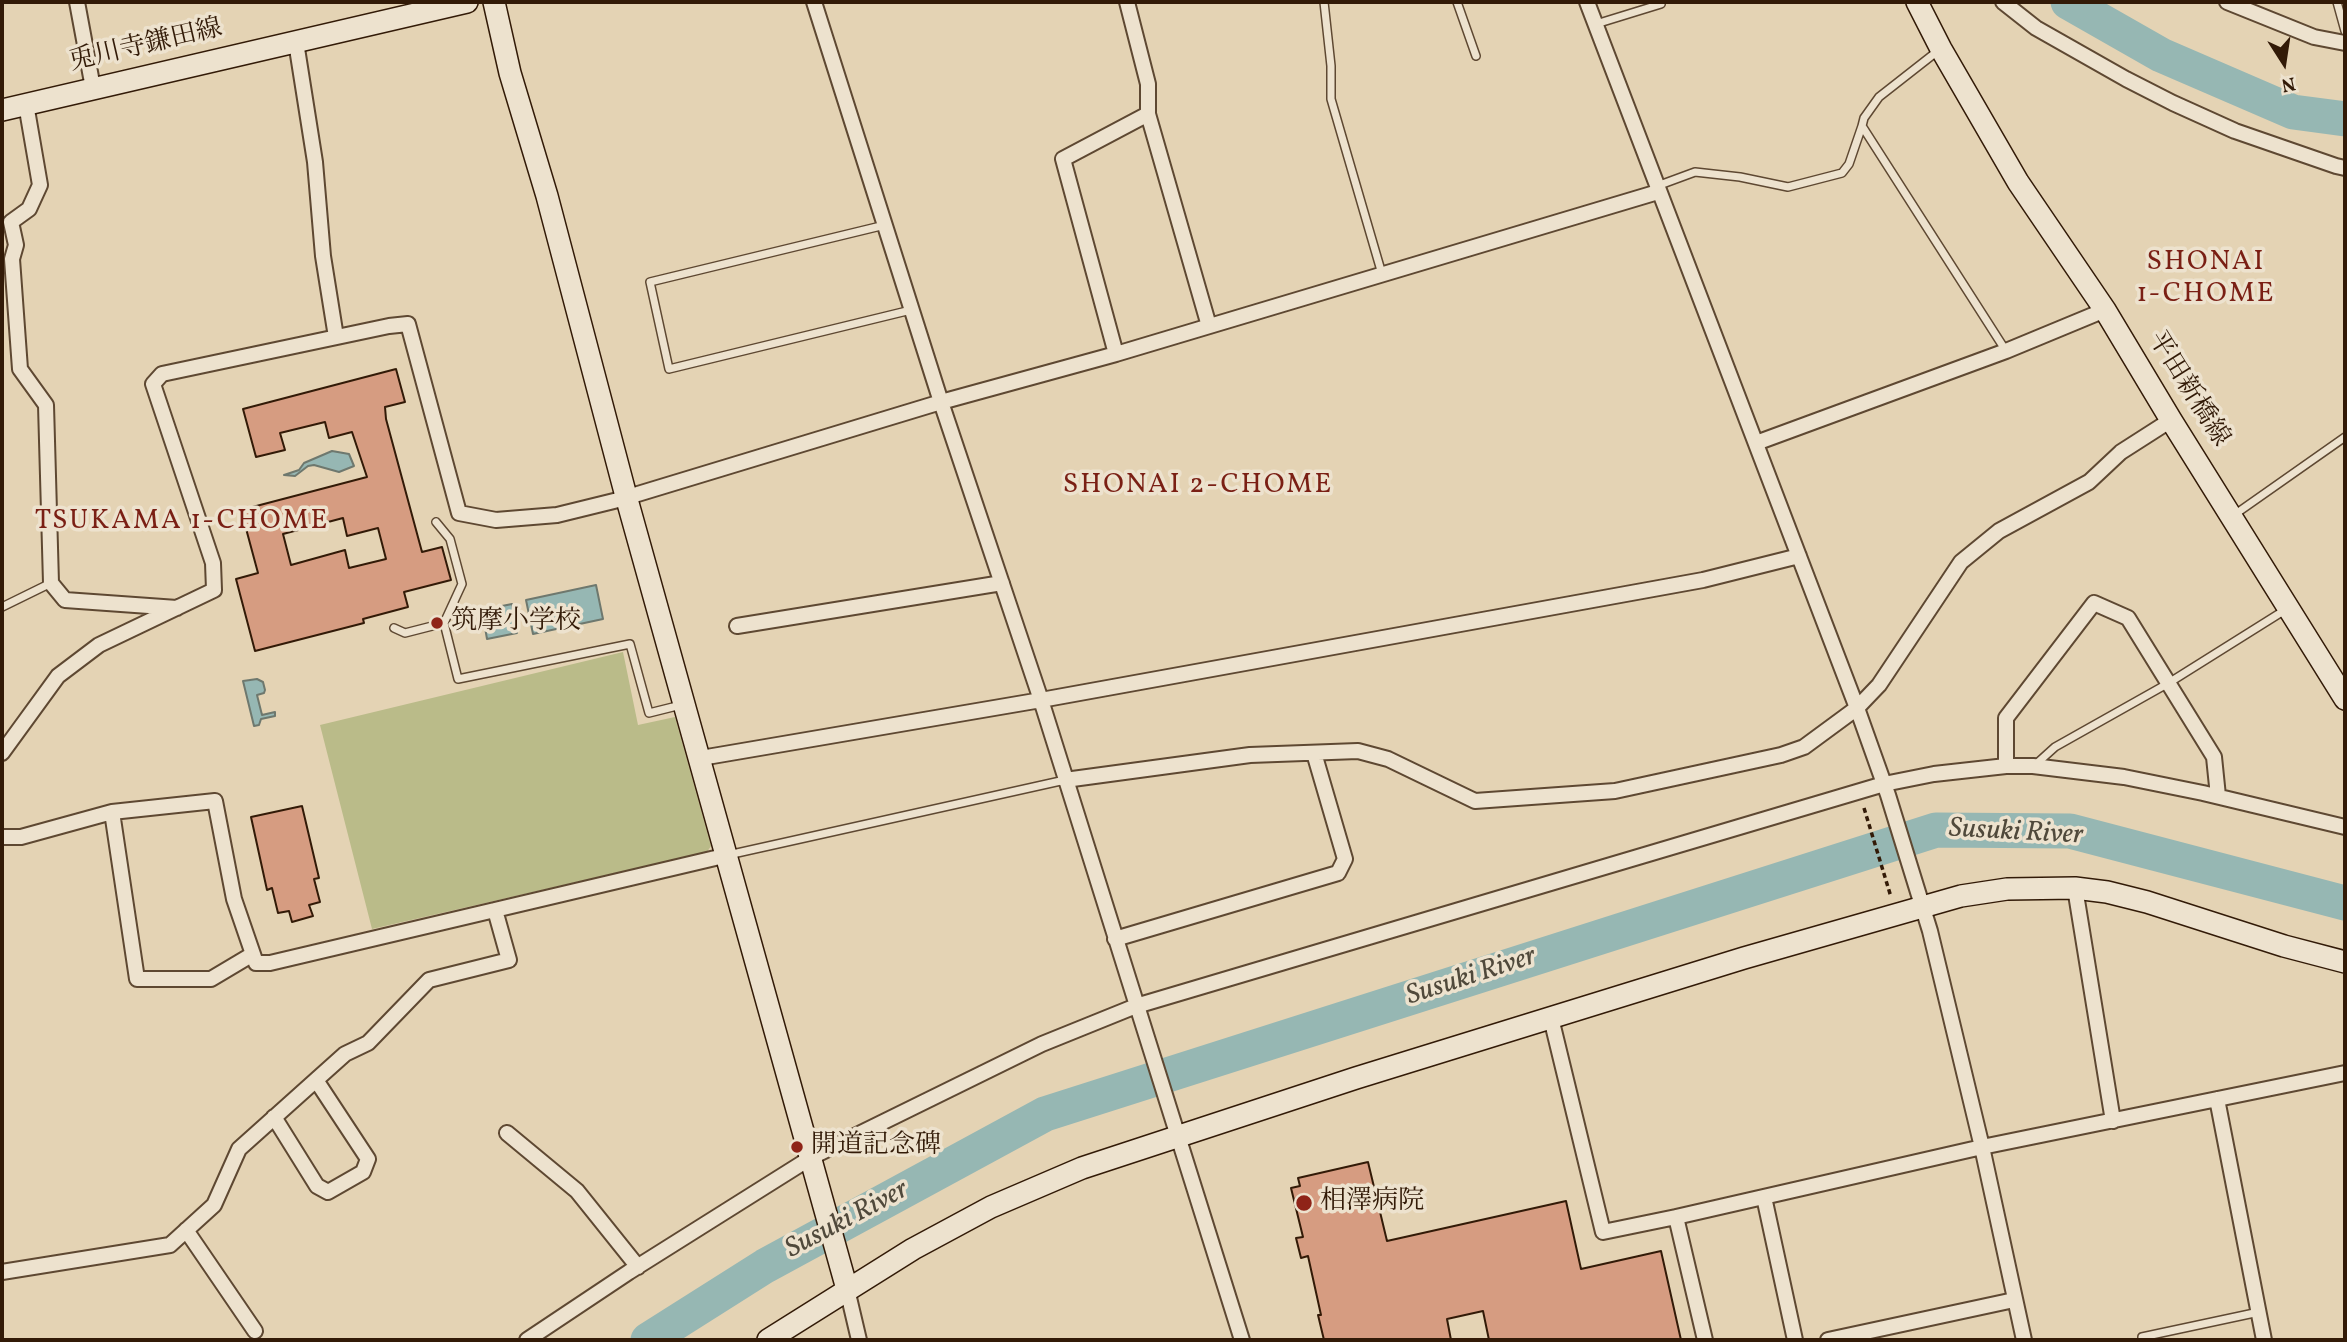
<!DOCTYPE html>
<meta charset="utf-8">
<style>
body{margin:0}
#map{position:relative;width:2347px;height:1342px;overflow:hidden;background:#e4d3b4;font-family:Vollkorn,serif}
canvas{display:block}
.frame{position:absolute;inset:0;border:4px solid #321a07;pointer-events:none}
.north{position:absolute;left:2249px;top:28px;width:70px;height:70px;-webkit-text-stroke:5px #ede2ce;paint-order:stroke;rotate:168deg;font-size:19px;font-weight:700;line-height:28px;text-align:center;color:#321a07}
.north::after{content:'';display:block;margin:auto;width:24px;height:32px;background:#321a07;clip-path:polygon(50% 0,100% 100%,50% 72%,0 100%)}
</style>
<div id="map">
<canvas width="2347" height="1342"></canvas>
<div class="frame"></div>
<div class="north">N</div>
</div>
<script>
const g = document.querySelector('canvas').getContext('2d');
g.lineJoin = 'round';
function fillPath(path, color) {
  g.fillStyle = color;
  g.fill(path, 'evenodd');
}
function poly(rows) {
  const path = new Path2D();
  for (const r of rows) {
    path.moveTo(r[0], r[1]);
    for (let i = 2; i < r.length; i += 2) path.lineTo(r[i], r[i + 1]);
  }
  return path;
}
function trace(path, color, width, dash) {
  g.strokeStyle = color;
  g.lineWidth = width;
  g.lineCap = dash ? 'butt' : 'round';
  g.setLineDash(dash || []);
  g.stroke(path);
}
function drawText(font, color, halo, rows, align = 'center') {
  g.font = font + ' Vollkorn,"Noto Serif JP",serif';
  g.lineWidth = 7;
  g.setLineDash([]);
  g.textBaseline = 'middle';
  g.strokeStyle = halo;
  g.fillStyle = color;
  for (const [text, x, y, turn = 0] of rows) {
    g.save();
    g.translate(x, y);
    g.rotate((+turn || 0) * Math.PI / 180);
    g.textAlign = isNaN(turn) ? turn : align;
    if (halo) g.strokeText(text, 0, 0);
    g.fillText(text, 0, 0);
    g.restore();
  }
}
const green = poly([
 [623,652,638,725,675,717,711,846,707,852,372,929,320,725]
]);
const water = poly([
 [332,451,349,454,354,466,339,472,314,465,308,466,295,476,284,475,299,470,304,463,332,451],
 [596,585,603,619,533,634,526,600,596,585],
 [512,604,517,633,487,639,482,610,512,604],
 [257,679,263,682,265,690,264,693,257,695,262,715,275,712,275,716,261,719,259,725,254,726,243,681,257,679]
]);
const river = poly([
 [2068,2,2161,55,2293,112,2345,119],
 [648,1340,765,1266,1045,1114,1936,830,2070,831,2345,903]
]);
const building = poly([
 [396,369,405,402,385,407,386,419,422,552,442,547,451,580,404,592,408,607,363,619,364,623,255,651,236,579,258,573,241,510,367,477,352,432,329,438,325,422,280,433,285,450,256,457,243,409,396,369],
 [343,518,347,536,378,528,386,559,349,568,345,550,291,565,283,534,343,518],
 [302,806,319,878,314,879,320,902,309,905,313,916,292,922,289,911,278,913,272,888,267,890,251,817,302,806],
 [1368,1162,1387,1241,1566,1201,1581,1269,1661,1251,1681,1340,1489,1340,1483,1311,1447,1319,1451,1340,1324,1340,1318,1315,1321,1315,1308,1256,1301,1258,1296,1238,1303,1237,1291,1188,1300,1186,1298,1178,1368,1162]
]);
const path = poly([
 [1864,808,1891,897]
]);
const lane = poly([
 [1324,2,1331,66,1331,99,1382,274],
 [1457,2,1476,56],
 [2337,2,2345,31],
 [1596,24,1661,4],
 [1939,50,1879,97,1864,118,1862,126,2006,351],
 [1657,186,1695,172,1740,177,1788,187,1842,173,1849,164,1862,126],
 [885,225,650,282,669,369,911,310],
 [2234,515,2345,437],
 [2,607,51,583],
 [444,623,458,679,630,644,649,713,681,705],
 [394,628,405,633,444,623,462,584,450,539,436,522],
 [2034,766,2055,747,2167,684,2285,610],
 [728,855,1065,780],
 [2142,1340,2142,1337,2259,1312]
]);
const street = poly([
 [77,2,93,88],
 [814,2,941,402,1041,700,1242,1340],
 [1127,2,1148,84,1148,114,1209,326],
 [1587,2,1857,708,1888,795,1930,931,1982,1147,2024,1340],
 [2003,2,2036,28,2126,79,2173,103,2235,131,2336,166,2345,168],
 [2227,2,2314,37,2345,43],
 [296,42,315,162,323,256,336,337],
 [26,104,40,185,29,209,11,222,16,245,12,259,20,369,46,405,51,583,65,600,177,608],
 [1116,354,1063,159,1148,114],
 [1756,443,2006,351,2105,310],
 [737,626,1002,583],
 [2,753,58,676,99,645,214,590,213,563,153,384,162,374,389,326,408,324,459,513,496,520,557,515,618,500,941,402,1116,354,1658,192],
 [701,758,1041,700,1703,580,1799,556],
 [2006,766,2006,718,2094,603,2128,618,2214,757,2218,796],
 [1065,780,1250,755,1358,751,1388,759,1475,801,1615,791,1781,755,1804,747,1857,708,1879,685,1961,562,1999,531,2089,482,2121,452,2171,420],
 [112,812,137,979,211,979,253,954],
 [2,837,21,837,112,812,215,801,234,899,256,963,270,963,728,855],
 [2075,888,2113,1121],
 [1115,939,1338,873,1345,859,1314,753],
 [1551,1018,1603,1232,1676,1217,1982,1147,2345,1073],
 [2217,1099,2264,1340],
 [274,1117,317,1186,328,1192,363,1172,368,1159,316,1080],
 [507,1133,577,1191,638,1267],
 [1764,1197,1795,1340],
 [1676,1217,1705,1340],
 [186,1230,255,1331],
 [2,1272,170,1245,214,1205,239,1149,345,1054,368,1043,429,980,509,960,495,910],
 [847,1289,859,1340],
 [527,1340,629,1272,812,1157,1042,1044,1136,1006,1884,784,1934,774,2006,766,2033,766,2124,777,2203,793,2345,827],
 [1828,1340,2014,1300]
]);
const secondary = poly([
 [494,2,510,73,547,196,626,496,847,1289],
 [1917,2,1941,49,2018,182,2105,310,2171,420,2345,699],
 [2,110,467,2],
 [768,1340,913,1249,991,1207,1082,1168,1356,1078,1744,958,1961,896,2007,889,2075,888,2107,892,2147,902,2284,946,2345,962]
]);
const markers = [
 [437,623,7,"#8f2418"],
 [797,1147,7,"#8f2418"],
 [1304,1203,9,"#8f2418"]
];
const streetNames = [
 ["兎川寺鎌田線",146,47,-13],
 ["平田新橋線",2187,390,58]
];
const poiNames = [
 ["筑摩小学校",451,623],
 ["開道記念碑",811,1147],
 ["相澤病院",1320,1203]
];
const neighbourhoodNames = [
 ["SHONAI",2206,264],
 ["1-CHOME",2206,296],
 ["SHONAI 2-CHOME",1198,487],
 ["TSUKAMA 1-CHOME",182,523]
];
const waterNames = [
 ["Susuki River",2016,834,3],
 ["Susuki River",1472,978,-18],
 ["Susuki River",848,1221,-28]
];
fillPath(green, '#babb89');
fillPath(water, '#96b7b3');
trace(water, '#6e786e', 2);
trace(river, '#96b7b3', 35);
fillPath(building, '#d69c81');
trace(building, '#321a07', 2);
trace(lane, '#5e4832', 10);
trace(street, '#5e4832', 18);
trace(secondary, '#321a07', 24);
trace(path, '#321a07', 3.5, [5, 3.5]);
trace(lane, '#ede2ce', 7);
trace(street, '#ede2ce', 14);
trace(secondary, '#ede2ce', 21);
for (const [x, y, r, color] of markers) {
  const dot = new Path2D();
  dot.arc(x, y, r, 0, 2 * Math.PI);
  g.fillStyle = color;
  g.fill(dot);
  trace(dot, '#ede2ce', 2.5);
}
drawText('26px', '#321a07', '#ede2ce', streetNames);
drawText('26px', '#321a07', '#ede2ce', poiNames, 'left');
g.letterSpacing = '2px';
drawText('28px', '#7a1f14', '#ede2ce', neighbourhoodNames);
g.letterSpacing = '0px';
drawText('italic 28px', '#50493b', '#ede2ce', waterNames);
</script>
